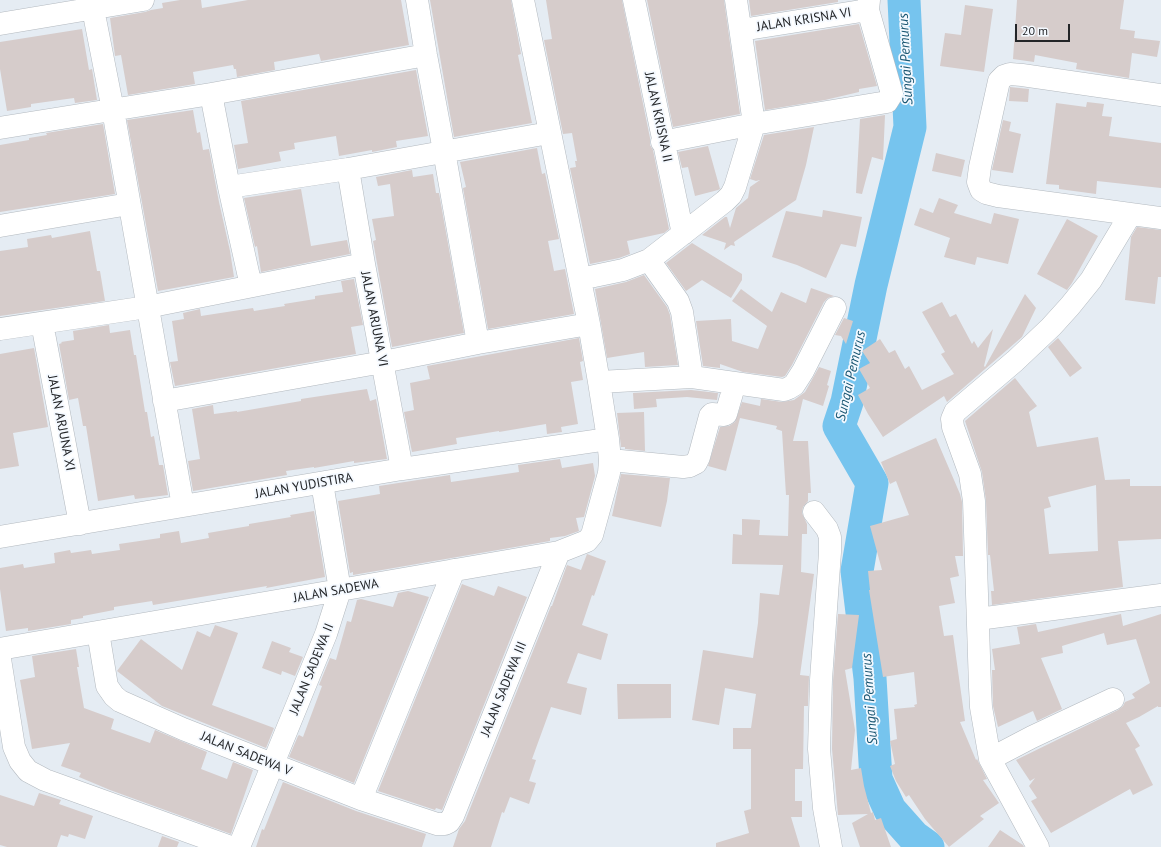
<!DOCTYPE html>
<style>
body{margin:0}
#map{position:relative;width:1161px;height:847px;overflow:hidden;background:#e5ecf3;font-family:"PT Sans",sans-serif}
canvas{display:block}
.scale{position:absolute;left:1015px;top:24px;width:55px;height:18px;box-sizing:border-box;border:2px solid #232528;border-top:0;padding-left:5px;font-size:12px;line-height:14px;white-space:nowrap;color:#232528;-webkit-text-stroke:3px #f4f9ff;paint-order:stroke}
</style>
<div id="map">
<canvas width="1161" height="847"></canvas>
<div class="scale">20 m</div>
</div>
<script>
const g = document.querySelector('canvas').getContext('2d');
g.lineJoin = 'round';
function poly(rows) {
  const path = new Path2D();
  for (const r of rows) {
    path.moveTo(r[0], r[1]);
    for (let i = 2; i < r.length; i += 2) path.lineTo(r[i], r[i + 1]);
  }
  return path;
}
function trace(path, color, width, dash) {
  g.strokeStyle = color;
  g.lineWidth = width;
  g.lineCap = dash ? 'butt' : 'round';
  g.setLineDash(dash || []);
  g.stroke(path);
}
function fillPath(path, color) {
  g.fillStyle = color;
  g.fill(path, 'evenodd');
}
function drawText(font, color, halo, rows, align = 'center') {
  g.font = font + ' "PT Sans",sans-serif';
  g.lineWidth = 3.5;
  g.setLineDash([]);
  g.textBaseline = 'middle';
  g.strokeStyle = halo;
  g.fillStyle = color;
  for (const [text, x, y, turn = 0] of rows) {
    g.save();
    g.translate(x, y);
    g.rotate((+turn || 0) * Math.PI / 180);
    g.textAlign = isNaN(turn) ? turn : align;
    if (halo) g.strokeText(text, 0, 0);
    g.fillText(text, 0, 0);
    g.restore();
  }
}
const river = poly([
 [904,0,910,127,871,285,847,402,839,426,872,483,857,571,870,678,876,779,890,810,914,837,928,847]
]);
const building = poly([
 [180,0,201,0,202,8,248,0,401,0,409,45,321,61,319,54,274,62,275,70,237,77,236,69,234,69,233,65,193,72,195,84,128,95,121,55,115,56,110,18,145,12,151,10,163,8,162,3],
 [430,0,511,0,521,54,518,55,532,123,454,137],
 [546,0,622,0,650,138,650,145,653,150,669,229,664,233,627,241,630,254,619,258,590,264,570,168,576,167,575,161,577,161,572,133,563,134,544,40,552,39],
 [647,0,724,0,740,114,673,127],
 [749,0,838,0,838,2,751,16],
 [1017,0,1124,0,1120,29,1135,31,1134,38,1160,41,1157,57,1132,53,1129,78,1076,69,1077,63,1035,55,1034,62,1013,59],
 [965,5,993,9,984,72,940,66,945,33,961,35],
 [859,24,877,86,859,89,859,92,825,100,765,110,755,41],
 [82,29,89,70,92,69,97,100,75,103,74,98,31,104,31,107,7,111,0,69,0,42],
 [416,70,428,136,396,141,397,147,372,152,372,150,339,156,336,136,294,143,295,149,279,152,281,161,238,169,234,145,248,143,241,101],
 [1010,87,1029,89,1028,102,1009,101],
 [1087,102,1104,104,1102,116,1112,117,1109,136,1161,143,1161,188,1097,181,1096,194,1059,189,1059,185,1046,184,1056,103,1086,107],
 [193,110,197,133,200,132,203,150,209,149,219,202,230,251,234,277,158,291,127,120],
 [885,115,883,160,872,157,862,194,856,193,860,119],
 [1003,120,1011,122,1009,131,1021,134,1013,173,992,170],
 [103,124,115,194,0,212,0,145,29,140,29,138,47,135,46,133],
 [814,127,806,165,796,200,734,242,735,246,731,245,724,250,726,243,702,235,725,217,727,217,730,228,736,208,748,198,750,187,760,180,756,181,750,179,764,135],
 [708,146,720,189,718,190,695,196,688,167,682,168,678,152],
 [537,148,542,174,545,173,559,239,548,241,554,271,565,269,574,314,488,329,463,188,466,187,460,162],
 [936,153,965,160,961,177,932,171],
 [412,170,413,177,433,174,436,193,439,193,464,333,392,347,373,241,376,240,372,219,394,216,390,184,378,186,376,177],
 [301,189,311,246,347,240,350,254,261,272,257,246,255,247,244,198],
 [939,198,958,205,954,213,991,224,994,213,1019,219,1008,264,977,257,975,265,944,257,950,238,914,225,920,208,933,213],
 [823,210,862,217,856,247,841,244,826,278,797,265,772,257,786,211,822,217],
 [1067,219,1098,236,1072,283,1067,290,1037,274],
 [1137,227,1161,230,1161,277,1158,277,1155,304,1125,300,1131,237],
 [90,231,97,271,100,271,105,301,0,316,0,251,28,247,27,239,51,235,52,238],
 [692,243,742,274,742,280,731,298,702,280,686,291,666,263],
 [644,275,667,307,670,315,678,365,645,367,644,352,607,358,595,289,626,282],
 [354,279,363,325,351,327,356,354,175,386,170,362,178,361,172,321,184,319,183,313,200,309,201,316,253,308,254,311,285,306,284,304,315,299,315,296,343,292,341,281],
 [811,288,834,296,828,298,824,302,792,365,785,376,782,377,743,372,720,364,720,368,703,366,696,321,731,319,732,341,758,349,767,326,732,301,741,289,772,312,781,292,806,303],
 [1025,294,1036,308,1022,337,947,402,944,396,883,437,868,414,858,395,870,388,859,369,870,363,862,351,880,339,889,353,895,350,905,369,909,366,922,390,954,374,941,354,945,352,922,312,942,302,950,317,956,314,972,344,974,341,978,348,993,329,984,366,985,367],
 [844,318,853,321,846,344,841,336,835,335],
 [109,325,110,333,130,330,134,355,136,355,145,412,147,412,151,437,154,436,159,465,163,465,168,495,135,499,134,495,98,501,86,426,83,426,78,398,69,400,59,344,62,343,61,342,74,340,73,331],
 [579,338,583,361,580,362,583,380,571,382,578,424,561,427,562,432,547,434,546,424,499,432,499,431,456,438,457,444,412,452,404,412,414,410,410,383,430,379,427,366],
 [1058,338,1082,368,1070,377,1048,347],
 [34,348,48,427,13,433,19,466,0,469,0,354],
 [819,367,831,371,827,385,829,386,823,406,803,399,793,441,808,441,811,493,808,493,808,501,803,507,802,513,807,524,807,534,802,534,801,572,814,574,800,675,809,676,808,706,804,706,803,769,795,769,795,801,802,801,802,817,791,817,800,847,716,847,716,843,749,833,744,811,751,809,751,749,733,749,733,728,751,728,756,694,725,688,719,725,692,720,703,650,753,658,758,623,760,593,779,595,783,565,732,564,733,534,742,535,742,519,760,520,759,535,788,536,789,495,786,495,782,431,776,429,777,426,740,418,726,471,708,466,720,427,729,426,735,422,742,402,760,406,761,399,782,402,794,400,805,392],
 [1015,378,1037,406,1029,412,1037,447,1098,437,1105,480,1130,479,1130,486,1161,486,1161,539,1118,541,1123,587,992,605,991,591,994,591,990,555,988,555,986,501,982,472,965,421],
 [1096,485,1098,551,1049,554,1044,509,1051,507,1048,497],
 [367,389,370,401,376,399,387,459,354,463,354,461,314,468,314,467,286,471,287,475,193,491,188,461,200,459,192,409,213,405,214,414,237,411,237,412,301,401,301,399],
 [691,390,718,393,717,400,687,397,656,399,657,407,634,409,633,393],
 [644,412,645,451,625,449,625,447,621,447,617,413],
 [936,438,960,494,962,502,963,556,955,556,959,576,950,578,955,603,939,606,944,636,953,635,965,721,960,722,976,760,977,759,987,779,983,780,999,803,980,816,984,819,949,847,925,819,909,795,906,797,896,781,890,766,895,764,890,741,897,739,894,709,915,707,914,705,917,704,914,672,883,677,869,590,870,590,868,571,882,570,870,526,909,515,896,481,890,484,881,462],
 [560,459,562,468,593,463,595,476,584,517,576,518,579,531,565,536,550,538,550,541,353,575,353,572,350,573,338,501,380,494,379,486,450,475,451,482,519,472,518,465],
 [621,474,670,478,667,501,661,527,612,516],
 [314,511,325,577,266,588,267,586,153,605,152,601,114,607,114,610,83,616,83,618,71,620,71,624,28,631,28,628,6,631,0,589,0,568,23,564,24,568,55,563,54,553,70,550,71,553,91,550,92,554,120,550,119,544,160,538,160,534,179,531,181,543,209,538,208,533,249,526,249,524,291,517,290,515],
 [587,554,606,561,594,596,592,595,582,625,608,634,601,660,578,653,567,683,587,688,581,715,551,707,532,759,536,760,529,781,536,783,529,804,510,797,504,813,502,812,491,847,453,847,459,829,465,821,551,606,552,606,567,565,581,570],
 [462,584,494,596,498,586,527,597,442,810,436,808,435,810,378,791],
 [408,591,429,597,354,783,289,757,298,736,299,735,303,737,322,686,319,685,330,658,336,660,347,621,351,622,357,600,361,599,393,607,398,593],
 [838,614,859,615,852,668,845,670,855,730,851,770,861,768,864,786,871,813,873,812,875,820,881,818,891,847,860,847,852,823,868,814,838,815,832,749,833,681],
 [1121,614,1123,626,1161,614,1161,707,1158,707,1158,706,1139,717,1126,723,1140,746,1135,749,1153,785,1133,795,1130,789,1051,833,1031,801,1037,798,1029,786,1035,778,1030,781,1016,760,1118,710,1123,706,1125,702,1135,698,1132,694,1150,683,1136,639,1107,645,1104,633,1062,646,1063,653,1041,658,1062,709,1037,721,1033,711,998,727,993,706,992,670,995,670,992,649,1020,644,1017,627,1036,624,1038,632],
 [215,625,238,633,212,705,274,728,266,748,162,706,117,671,141,639,182,670,197,631,210,637],
 [272,641,291,648,289,652,303,657,295,676,282,671,281,675,262,668],
 [76,649,79,667,77,667,84,708,114,719,111,729,150,743,155,730,207,752,201,769,227,779,233,762,253,770,231,834,110,790,79,777,81,773,61,766,70,743,32,749,20,680,35,677,32,656],
 [617,684,671,684,671,718,618,719],
 [283,782,356,811,426,834,422,847,256,847,262,829,264,830],
 [39,793,61,800,59,804,93,816,85,839,69,834,68,837,61,835,57,847,7,847,0,845,0,795,34,806],
 [1000,830,1023,845,1024,847,988,847],
 [162,836,179,842,177,847,158,847]
]);
const minor = poly([
 [417,0,426,55,444,151,478,343],
 [634,0,683,234],
 [93,9,113,110,183,506],
 [0,24,143,0],
 [741,30,868,10],
 [211,94,229,187,251,286],
 [1161,95,1022,75,1010,74,1004,76,999,81,980,167,978,182,981,190,986,193,998,196,1161,218],
 [0,128,211,94,426,55],
 [662,142,754,124,887,102,892,94,868,10,869,0],
 [348,169,364,264,402,469],
 [229,187,348,169,549,133],
 [0,226,129,204],
 [649,260,678,301,682,312,692,377],
 [580,279,623,270,649,260,725,201,731,195,735,187,754,124,736,0],
 [42,323,80,524],
 [0,329,147,307,364,264],
 [599,382,692,377,784,390,789,388,794,385,803,371,835,308],
 [164,401,383,362,478,343,589,324],
 [610,460,683,467,690,466,696,463,699,457,710,416,712,414,724,415,726,414,735,383],
 [814,512,827,529,830,537,830,552,821,680,819,749,824,808,831,847],
 [0,537,402,469,608,439],
 [978,619,1161,595],
 [98,632,107,686,114,696,120,701,183,729,361,799,437,824,445,824,449,822,453,816,559,552],
 [0,649,559,552,587,541,592,535,609,473,610,460,608,439,599,382,589,324,523,0],
 [0,659,14,747,20,761,28,771,45,780,231,847],
 [990,759,1032,737,1113,699],
 [361,799,454,570],
 [239,847,326,634,340,590,322,483],
 [1038,847,990,759,981,707,980,687,974,501,970,474,953,427,952,419,955,412,1015,361,1051,327,1070,306,1091,280,1130,215]
]);
const streetNames = [
 ["JALAN KRISNA VI",804,20,-9],
 ["JALAN KRISNA II",658,117,78],
 ["JALAN ARJUNA VI",374,319,79],
 ["JALAN ARJUNA XI",61,423,79],
 ["JALAN YUDISTIRA",304,486,-10],
 ["JALAN SADEWA",336,591,-10],
 ["JALAN SADEWA II",312,669,-68],
 ["JALAN SADEWA III",504,689,-68],
 ["JALAN SADEWA V",246,754,22]
];
const waterNames = [
 ["Sungai Pemurus",906,59,-93],
 ["Sungai Pemurus",851,376,-77],
 ["Sungai Pemurus",870,699,-94]
];
trace(river, '#76c4ee', 33);
fillPath(building, '#d6cccb');
trace(minor, '#b3b9bf', 23);
trace(minor, '#fff', 22);
drawText('13px', '#232528', '#f4f9ff', streetNames);
drawText('italic 14px', '#195672', '#f4f9ff', waterNames);
</script>
